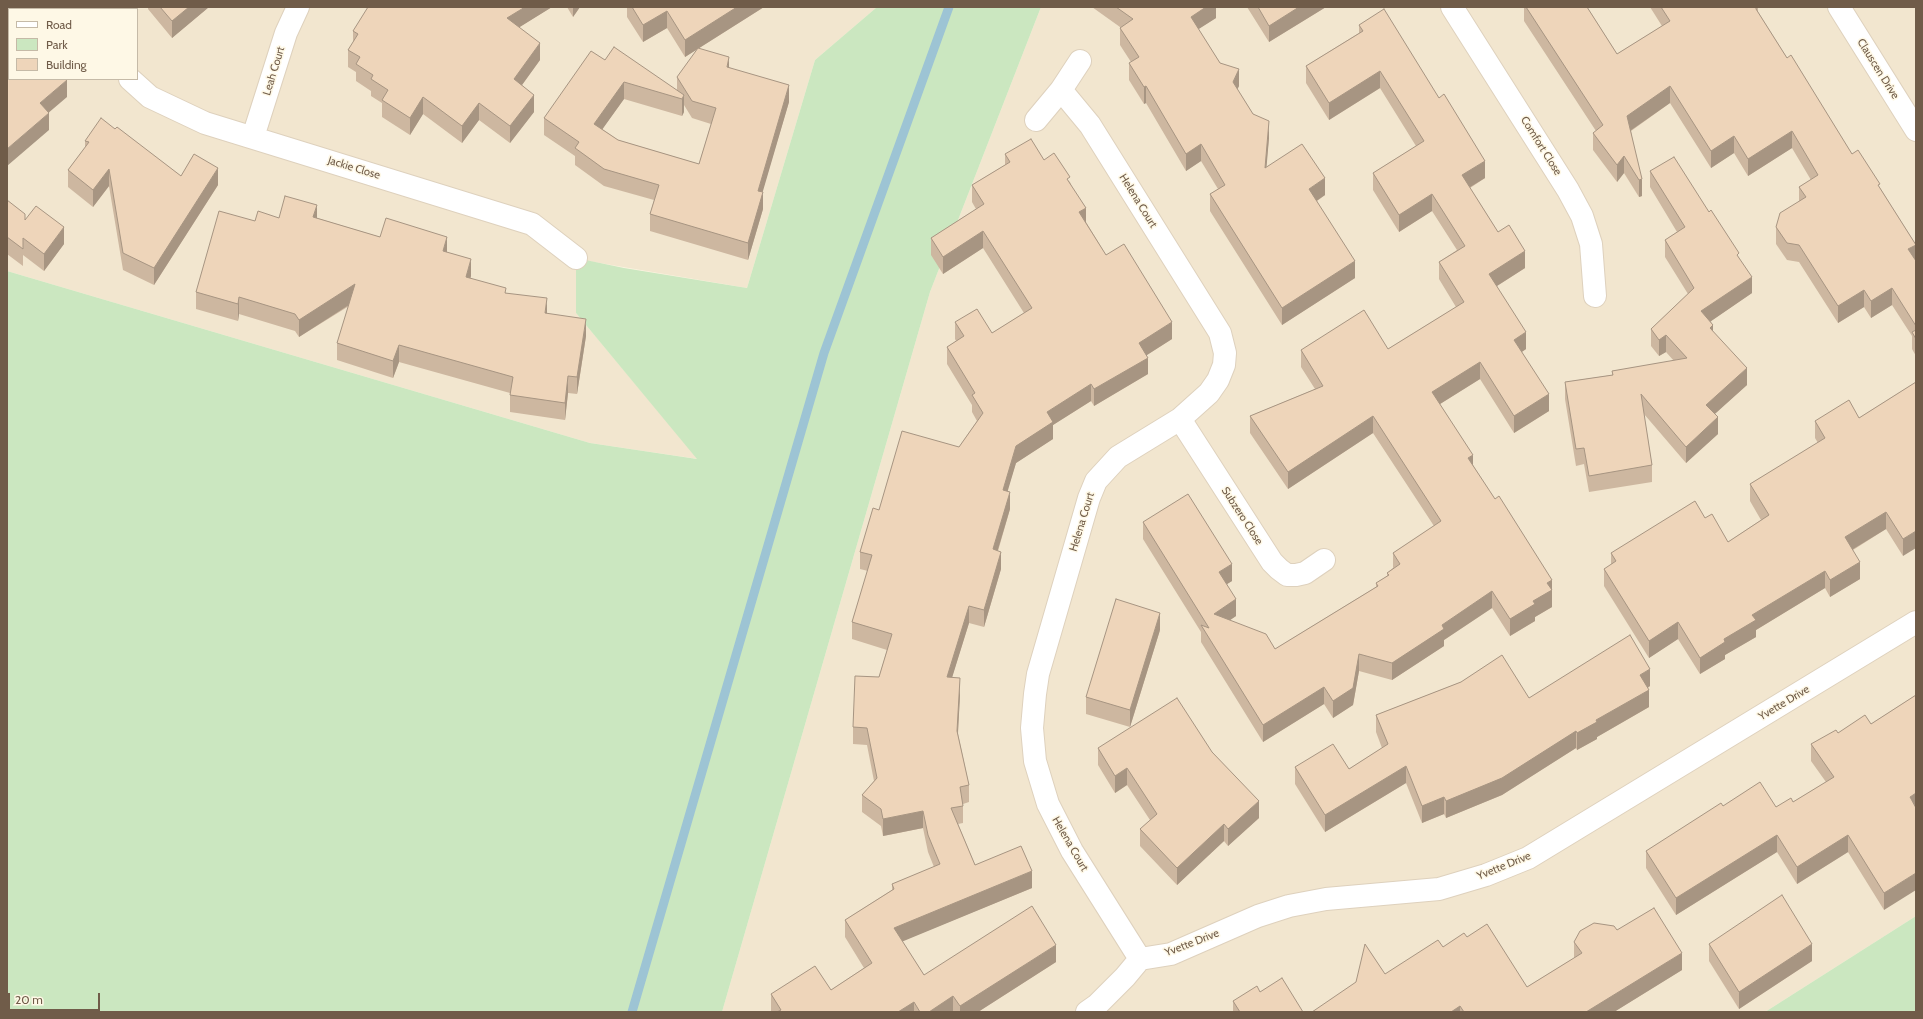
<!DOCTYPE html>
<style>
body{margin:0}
#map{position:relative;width:1923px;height:1019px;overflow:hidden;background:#fbf4e0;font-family:Cabin,sans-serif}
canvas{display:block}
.frame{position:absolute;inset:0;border:8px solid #705c49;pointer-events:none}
.legend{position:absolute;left:8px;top:8px;width:130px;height:72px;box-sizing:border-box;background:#fef8e6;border:1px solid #c5baa7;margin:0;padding:5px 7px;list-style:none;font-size:12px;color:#705c49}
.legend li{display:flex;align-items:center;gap:8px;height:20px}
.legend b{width:20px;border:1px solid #c5baa7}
.scale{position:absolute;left:8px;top:993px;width:92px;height:18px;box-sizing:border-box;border:2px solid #705c49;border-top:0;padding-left:5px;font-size:12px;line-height:14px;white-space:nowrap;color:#705c49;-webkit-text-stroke:3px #fef8e6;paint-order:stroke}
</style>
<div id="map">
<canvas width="1923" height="1019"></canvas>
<div class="frame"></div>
<ul class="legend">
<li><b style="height:5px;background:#fff"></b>Road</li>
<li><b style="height:11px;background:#cbe7c0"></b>Park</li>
<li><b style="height:11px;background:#eed5ba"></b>Building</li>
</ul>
<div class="scale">20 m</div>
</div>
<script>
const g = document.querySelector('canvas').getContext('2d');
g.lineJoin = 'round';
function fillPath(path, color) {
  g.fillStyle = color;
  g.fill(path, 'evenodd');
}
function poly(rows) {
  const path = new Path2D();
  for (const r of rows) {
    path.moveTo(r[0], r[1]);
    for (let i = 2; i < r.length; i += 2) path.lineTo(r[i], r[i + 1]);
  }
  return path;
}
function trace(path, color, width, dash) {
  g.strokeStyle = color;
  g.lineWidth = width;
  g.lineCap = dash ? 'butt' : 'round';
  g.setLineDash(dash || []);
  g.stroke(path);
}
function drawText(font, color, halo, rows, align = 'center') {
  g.font = font + ' Cabin,sans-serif';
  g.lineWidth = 3;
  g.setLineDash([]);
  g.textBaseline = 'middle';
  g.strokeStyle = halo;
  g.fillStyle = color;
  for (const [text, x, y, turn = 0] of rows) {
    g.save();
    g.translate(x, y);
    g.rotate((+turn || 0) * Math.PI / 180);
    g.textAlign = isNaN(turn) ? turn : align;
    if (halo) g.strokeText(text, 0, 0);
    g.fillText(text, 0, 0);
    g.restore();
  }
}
const residential = poly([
 [7,7,877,7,815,60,747,288,576,259,576,313,698,459,590,443,7,271],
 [9,9,137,9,137,79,9,79],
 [1041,7,1916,7,1916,916,1765,1012,722,1012,930,292]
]);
const green = poly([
 [877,7,1041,7,930,292,722,1012,7,1012,7,271,590,443,697,459,576,313,576,258,624,268,747,288,815,60],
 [1916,916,1916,1012,1765,1012]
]);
const stream = poly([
 [632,1012,824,353,949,7]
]);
const minor = poly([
 [76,7,78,9],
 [1452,7,1568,190,1582,216,1591,244,1595,296],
 [1839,7,1916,130],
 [130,79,150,97,205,123,532,224,576,258],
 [1061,90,1090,125,1220,333,1225,353,1224,365,1218,380,1209,393,1180,419,1118,457,1096,481,1089,498,1038,674,1035,694,1032,728,1035,761,1048,804,1072,851,1140,959],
 [1036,120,1061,90,1080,61],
 [253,137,286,33,298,7],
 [1180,419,1272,562,1279,569,1287,575,1296,575,1305,573,1324,560],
 [1087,1012,1097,1005,1125,977,1140,959,1171,954,1258,916,1289,906,1326,899,1439,889,1486,875,1528,858,1916,622]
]);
const wall = poly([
 [148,7,209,7,172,38,148,9],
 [552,7,519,27,540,60,522,85,534,112,510,143,479,120,462,143,423,114,410,135,382,117,382,103,371,96,371,91,356,81,356,72,348,67,348,50,353,43,353,31],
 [567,7,580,7,573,17],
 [627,7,764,7,685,57,667,28,643,42,627,17],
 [1092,7,1216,7,1216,18,1198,29,1220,63,1239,86,1237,89,1253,114,1269,138,1266,167,1325,195,1317,201,1355,278,1282,325,1210,211,1210,194,1218,189,1201,161,1186,171,1146,103,1144,104,1129,80,1129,63,1131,62,1120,45,1120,27],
 [1247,7,1326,7,1269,42],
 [1524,7,1587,7,1617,54,1662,26,1650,7,1758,7,1758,12,1787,58,1852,154,1880,188,1916,245,1916,356,1912,349,1912,336,1892,305,1871,318,1864,307,1838,323,1799,262,1787,260,1776,244,1776,227,1799,201,1799,187,1811,180,1792,148,1748,176,1734,153,1711,168,1670,103,1631,131,1642,196,1639,197,1624,173,1617,182,1593,150,1593,133,1596,131,1524,21],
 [1359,25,1485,178,1470,188,1498,232,1525,268,1497,286,1526,349,1522,352,1549,411,1514,433,1480,379,1440,404,1473,465,1552,597,1552,607,1535,617,1535,621,1510,636,1492,608,1444,640,1444,646,1392,680,1359,671,1353,705,1333,718,1324,704,1263,742,1201,642,1201,632,1143,539,1143,522,1232,581,1227,584,1236,616,1230,620,1275,649,1376,587,1376,583,1387,576,1387,573,1393,568,1393,553,1434,526,1373,433,1288,489,1250,433,1250,416,1315,389,1301,367,1301,350,1388,349,1456,307,1439,279,1439,262,1457,250,1432,211,1399,232,1373,190,1373,173,1416,146,1380,88,1329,120,1306,83,1306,66,1359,33],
 [605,60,677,90,677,77,729,67,789,102,762,192,763,209,748,260,650,231,650,214,654,200,604,186,575,165,575,156,544,135,544,118],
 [624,99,682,116,684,112,684,105,692,118,711,124,699,164,618,140,602,129],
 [115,129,181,176,218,185,154,285,123,270,109,186,93,207,68,187,68,170,85,148,85,141],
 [1005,154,1044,160,1070,182,1086,222,1106,255,1172,339,1147,355,1148,374,1094,406,1091,401,1053,425,1053,439,1016,463,1007,491,1010,509,998,551,1001,569,984,627,969,623,952,677,960,695,958,734,969,785,969,802,963,804,963,823,958,824,975,865,1032,888,902,941,924,975,1056,962,978,1012,771,1012,771,994,831,990,864,968,845,937,845,920,892,890,892,884,934,867,928,852,923,828,883,836,881,826,862,812,862,795,874,781,867,745,853,744,853,727,879,677,887,650,852,639,852,622,868,571,860,569,860,552,879,510,959,447,977,421,972,412,972,405,947,364,947,347,956,341,955,339,955,322,992,333,1024,313,983,248,943,274,931,255,931,238,976,209,972,202,972,185,1005,165],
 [1650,171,1709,212,1739,258,1752,293,1711,321,1713,331,1747,385,1714,414,1718,434,1686,463,1644,414,1652,465,1652,482,1589,492,1584,464,1576,466,1565,399,1565,382,1612,375,1612,371,1674,361,1666,352,1659,356,1651,346,1651,329,1688,294,1665,257,1665,240,1677,232,1650,187],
 [7,201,25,219,64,244,44,271,23,255,23,266,7,254],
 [279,218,317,218,380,237,447,252,471,276,470,278,506,293,547,313,586,336,577,394,568,393,565,420,510,412,510,393,399,362,393,378,337,360,337,343,349,306,299,337,295,331,239,314,238,321,196,309,196,292,255,221],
 [1916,382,1903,556,1886,529,1853,550,1860,579,1830,597,1825,588,1756,630,1756,637,1725,655,1725,659,1700,674,1678,639,1649,658,1604,586,1604,569,1611,565,1611,553,1705,518,1728,542,1761,520,1750,501,1750,484,1818,443,1815,438,1815,421,1859,418],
 [1160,630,1130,727,1086,714,1086,697],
 [1461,682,1529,698,1650,686,1648,688,1649,707,1597,737,1597,739,1577,750,1576,748,1502,795,1446,818,1444,814,1422,823,1406,783,1325,832,1295,784,1295,767,1349,769,1382,748,1376,732,1376,715],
 [1916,695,1884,910,1848,852,1797,884,1777,852,1676,915,1646,868,1646,851,1723,806,1776,807,1793,802,1826,782,1811,761,1811,744,1838,733,1871,724],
 [1098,748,1212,752,1259,818,1228,846,1224,841,1177,885,1140,846,1140,829,1150,820,1127,785,1115,793,1098,765],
 [1617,930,1682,970,1614,1012,1312,1012,1385,974,1443,947,1467,937,1527,987,1574,958,1574,942],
 [1709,944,1812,961,1739,1009,1709,961],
 [1260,992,1303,1012,1233,1012,1233,1001]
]);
const shadedWall = poly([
 [189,7,209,7,172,38,172,21],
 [525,7,552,7,507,35,507,18],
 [573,7,580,7,573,17],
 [737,7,764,7,685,57,685,40],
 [1206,7,1216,7,1216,18,1191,34,1191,17],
 [1299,7,1326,7,1269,42,1269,26],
 [667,11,667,28,643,42,643,25],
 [540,43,540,60,514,96,514,79],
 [729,57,729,74,727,67],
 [1239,69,1239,86,1233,99,1233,82],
 [1380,71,1380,88,1329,120,1329,103],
 [67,80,67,97,40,120,40,103],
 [624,82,624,99,594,141,594,124],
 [789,85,789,102,758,208,758,191],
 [1146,86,1146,103,1144,104,1144,87],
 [1670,86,1670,103,1627,133,1627,116],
 [534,95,534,112,510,143,510,126],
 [684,95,684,112,682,116,682,99],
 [423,97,423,114,410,135,410,118],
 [479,103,479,120,462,143,462,126],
 [49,113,49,130,7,166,7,149],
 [1269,121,1269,138,1265,185,1265,168],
 [1792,131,1792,148,1748,176,1748,159],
 [1734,136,1734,153,1711,168,1711,151],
 [1201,144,1201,161,1186,171,1186,154],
 [1624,156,1624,173,1617,182,1617,165],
 [1485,161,1485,178,1462,192,1462,175],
 [218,168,218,185,154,285,154,268],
 [109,169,109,186,93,207,93,190],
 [1325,178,1325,195,1309,206,1309,189],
 [1642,179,1642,196,1639,197,1639,180],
 [763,192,763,209,748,260,748,243],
 [1432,194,1432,211,1399,232,1399,215],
 [317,205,317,222,313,217],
 [1086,208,1086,225,1079,212],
 [64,227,64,244,44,271,44,254],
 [983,231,983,248,943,274,943,257],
 [447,237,447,254,443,251],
 [1916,245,1916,262,1908,249],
 [1525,251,1525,268,1489,291,1489,274],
 [471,259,471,276,466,294,466,277],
 [1355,261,1355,278,1282,325,1282,308],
 [1752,277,1752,293,1701,328,1701,311],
 [355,284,355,301,299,337,299,320],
 [1892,288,1892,305,1871,318,1871,301],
 [1864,290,1864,307,1838,323,1838,306],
 [239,297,239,314,238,321,238,304],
 [547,298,547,315,545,313],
 [586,319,586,336,577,394,577,377],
 [1172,322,1172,339,1139,360,1139,343],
 [1713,325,1713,341,1710,328],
 [1526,332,1526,349,1514,357,1514,340],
 [1666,335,1666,352,1659,356,1659,340],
 [399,345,399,362,393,378,393,361],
 [1148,358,1148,374,1094,406,1094,389],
 [1480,362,1480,379,1432,409,1432,392],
 [1747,368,1747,385,1706,422,1706,405],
 [568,376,568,393,565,420,565,403],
 [1091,384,1091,401,1053,425,1053,439,1016,463,1003,507,1003,490,1016,446,1047,412],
 [1549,394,1549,411,1514,433,1514,416],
 [1373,416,1373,433,1288,489,1288,472],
 [1718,417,1718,434,1686,463,1686,447],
 [1473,455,1473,472,1468,458],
 [1010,492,1010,509,993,566,993,549],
 [1886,512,1886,529,1845,554,1845,537],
 [1916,531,1916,548,1903,556,1903,539],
 [1001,552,1001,569,984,627,984,610],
 [1860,562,1860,579,1830,597,1830,580],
 [1232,564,1232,581,1219,589,1219,572],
 [1825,571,1825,588,1756,630,1756,637,1725,655,1725,659,1700,674,1700,658,1724,639,1752,615],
 [1552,580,1552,607,1535,617,1535,621,1510,636,1510,619,1533,601,1547,583],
 [1492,591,1492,608,1444,640,1444,646,1392,680,1392,663,1442,625],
 [1236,599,1236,616,1214,631,1214,614],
 [969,606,969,623,947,694,947,677],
 [1160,613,1160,630,1130,727,1130,710],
 [1678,622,1678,639,1649,658,1649,641],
 [1359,654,1359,671,1353,705,1333,718,1333,701],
 [1650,669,1650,686,1640,692,1640,675],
 [960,678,960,695,957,748,957,731],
 [1324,687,1324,704,1263,742,1263,725],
 [1649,690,1649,707,1597,737,1597,739,1577,750,1577,733,1596,720],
 [1576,731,1576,748,1502,795,1446,818,1446,801],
 [1406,766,1406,783,1325,832,1325,815],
 [1127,768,1127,785,1115,793,1115,776],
 [1916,793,1916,810,1910,797],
 [1444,797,1444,814,1422,823,1422,806],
 [1259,801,1259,818,1228,846,1228,829],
 [923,811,923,828,883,836,883,819],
 [1224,824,1224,841,1177,885,1177,868],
 [1777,835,1777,852,1676,915,1676,898],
 [1848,835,1848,852,1797,884,1797,867],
 [1032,871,1032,888,894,945,894,928],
 [1916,873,1916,890,1884,910,1884,893],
 [1812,944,1812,961,1739,1009,1739,992],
 [1056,945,1056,962,978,1012,960,1012,960,1006],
 [1682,953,1682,970,1614,1012,1586,1012],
 [953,996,953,1012,929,1012],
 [914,1002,914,1012,898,1012],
 [1460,1006,1460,1012,1451,1012]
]);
const building = poly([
 [7,7,20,7,21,9,9,9,9,79,66,79,67,80,40,103,49,113,7,149,7,7],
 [160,7,189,7,172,21,160,7],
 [368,7,525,7,507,18,540,43,514,79,534,95,510,126,479,103,462,126,423,97,410,118,382,100,388,90,371,79,373,75,356,64,360,57,348,50,358,34,353,31,368,7],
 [632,7,737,7,685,40,667,11,643,25,632,7],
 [1116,7,1206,7,1191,17,1220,63,1239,69,1233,82,1253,114,1269,121,1265,168,1302,144,1325,178,1309,189,1355,261,1282,308,1210,194,1225,185,1201,144,1186,154,1146,86,1144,87,1129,63,1139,57,1120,28,1133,19,1116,7],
 [1258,7,1299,7,1269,26,1258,7],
 [1526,7,1587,7,1617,54,1670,21,1661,7,1756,7,1756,9,1787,58,1791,55,1852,154,1858,150,1880,184,1878,185,1916,245,1908,249,1916,261,1916,326,1892,288,1871,301,1864,290,1838,306,1799,245,1787,243,1776,227,1780,213,1806,197,1799,187,1818,175,1792,131,1748,159,1734,136,1711,151,1670,86,1627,116,1642,179,1639,180,1624,156,1617,165,1593,133,1603,125,1526,7],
 [1384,9,1439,98,1444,94,1485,161,1462,175,1498,232,1509,225,1525,251,1489,274,1526,332,1514,340,1549,394,1514,416,1480,362,1432,392,1473,455,1468,458,1495,499,1499,496,1552,580,1547,583,1552,590,1533,601,1535,604,1510,619,1492,591,1442,625,1444,629,1392,663,1359,654,1353,688,1333,701,1324,687,1263,725,1201,625,1209,628,1143,522,1188,494,1232,564,1219,572,1236,599,1214,614,1266,634,1275,649,1378,586,1376,583,1389,575,1387,573,1400,564,1393,553,1441,521,1373,416,1288,472,1250,416,1323,386,1301,350,1364,310,1388,349,1464,302,1439,262,1465,246,1432,194,1399,215,1373,173,1424,141,1380,71,1329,103,1306,66,1363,31,1359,25,1384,9],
 [614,47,684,95,682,99,624,82,594,124,618,140,699,164,716,108,692,101,677,77,698,48,729,57,727,67,789,85,758,191,763,192,748,243,650,214,659,185,604,169,575,148,579,142,544,118,591,51,605,60,614,47],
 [101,118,115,129,117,127,181,176,194,154,218,168,154,268,123,253,109,169,93,190,68,170,89,142,85,141,101,118],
 [1031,139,1044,160,1054,153,1070,177,1067,179,1086,208,1079,212,1106,255,1124,244,1172,322,1139,343,1148,358,1094,389,1091,384,1047,412,1053,422,1016,446,1003,490,1010,492,993,549,1001,552,984,610,969,606,947,677,960,678,957,731,969,785,960,787,963,806,951,808,975,865,1021,846,1032,871,894,928,924,975,1032,906,1056,945,960,1006,953,996,929,1012,920,1012,914,1002,898,1012,777,1012,781,1010,771,994,815,966,831,990,872,963,845,920,894,889,892,884,940,864,928,835,923,811,883,819,881,809,862,795,877,778,867,728,853,727,855,676,879,677,892,634,852,622,872,555,860,552,873,508,879,510,902,431,959,447,983,413,972,395,975,393,947,347,964,336,955,322,977,309,992,333,1032,308,983,231,943,257,931,238,984,204,972,185,1010,162,1005,154,1031,139],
 [1674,157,1709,212,1711,210,1739,253,1737,255,1752,277,1701,311,1713,325,1710,328,1747,368,1706,405,1718,417,1686,447,1641,394,1652,465,1589,476,1584,448,1576,449,1565,382,1613,375,1612,371,1687,358,1666,335,1659,340,1651,329,1694,288,1665,240,1685,227,1650,171,1674,157],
 [285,196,317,205,313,217,380,237,386,218,447,237,443,251,471,259,466,277,506,288,505,293,547,298,545,313,586,319,577,377,568,376,565,403,510,395,513,377,399,345,393,361,337,343,355,284,299,320,295,314,239,297,238,304,196,292,219,211,255,221,258,211,279,218,285,196],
 [7,200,25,214,25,220,36,206,64,227,44,254,23,238,23,249,7,237,7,200],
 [1916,330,1916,339,1912,332,1916,330],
 [1916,382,1916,531,1903,539,1886,512,1845,537,1860,562,1830,580,1825,571,1752,615,1756,620,1724,639,1725,642,1700,658,1678,622,1649,641,1604,569,1616,561,1611,553,1695,501,1705,518,1712,514,1728,542,1769,515,1750,484,1825,438,1815,421,1849,400,1859,418,1916,382],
 [1116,599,1160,613,1130,710,1086,697,1116,599],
 [1630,635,1650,669,1640,675,1649,690,1596,720,1597,722,1577,733,1576,731,1502,778,1446,801,1444,797,1422,806,1406,766,1325,815,1295,767,1333,744,1349,769,1388,744,1376,715,1461,682,1502,655,1529,698,1630,635],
 [1916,695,1916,793,1910,797,1916,808,1916,873,1884,893,1848,835,1797,867,1777,835,1676,898,1646,851,1721,803,1723,806,1760,782,1776,807,1791,798,1793,802,1834,777,1811,744,1836,730,1838,733,1865,715,1871,724,1916,695],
 [1177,698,1212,752,1259,801,1228,829,1224,824,1177,868,1140,829,1157,814,1127,768,1115,776,1098,748,1177,698],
 [1782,895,1812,944,1739,992,1709,944,1782,895],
 [1654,908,1682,953,1586,1012,1464,1012,1460,1006,1451,1012,1312,1012,1356,982,1365,944,1385,974,1438,940,1443,947,1464,933,1467,937,1487,924,1527,987,1582,953,1574,942,1580,931,1594,923,1614,926,1617,930,1654,908],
 [1282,978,1303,1012,1240,1012,1233,1001,1257,986,1260,992,1282,978]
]);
const streetNames = [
 ["Clauscen Drive",1878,69,58],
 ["Leah Court",274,71,-73],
 ["Comfort Close",1541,146,58],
 ["Jackie Close",354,168,17],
 ["Helena Court",1138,201,58],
 ["Subzero Close",1242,516,57],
 ["Helena Court",1082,522,-73],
 ["Yvette Drive",1784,703,-31],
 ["Helena Court",1070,844,60],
 ["Yvette Drive",1504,866,-22],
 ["Yvette Drive",1192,943,-21]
];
fillPath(residential, '#f2e6cf');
fillPath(green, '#cbe7c0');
trace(stream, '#9dc4d4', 9);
trace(minor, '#ded1bd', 24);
trace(minor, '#fff', 22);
fillPath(wall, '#cdb7a0');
fillPath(shadedWall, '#a79582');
fillPath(building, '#eed5ba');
trace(building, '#a79582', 1);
drawText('11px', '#705c49', '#fef8e6', streetNames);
</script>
